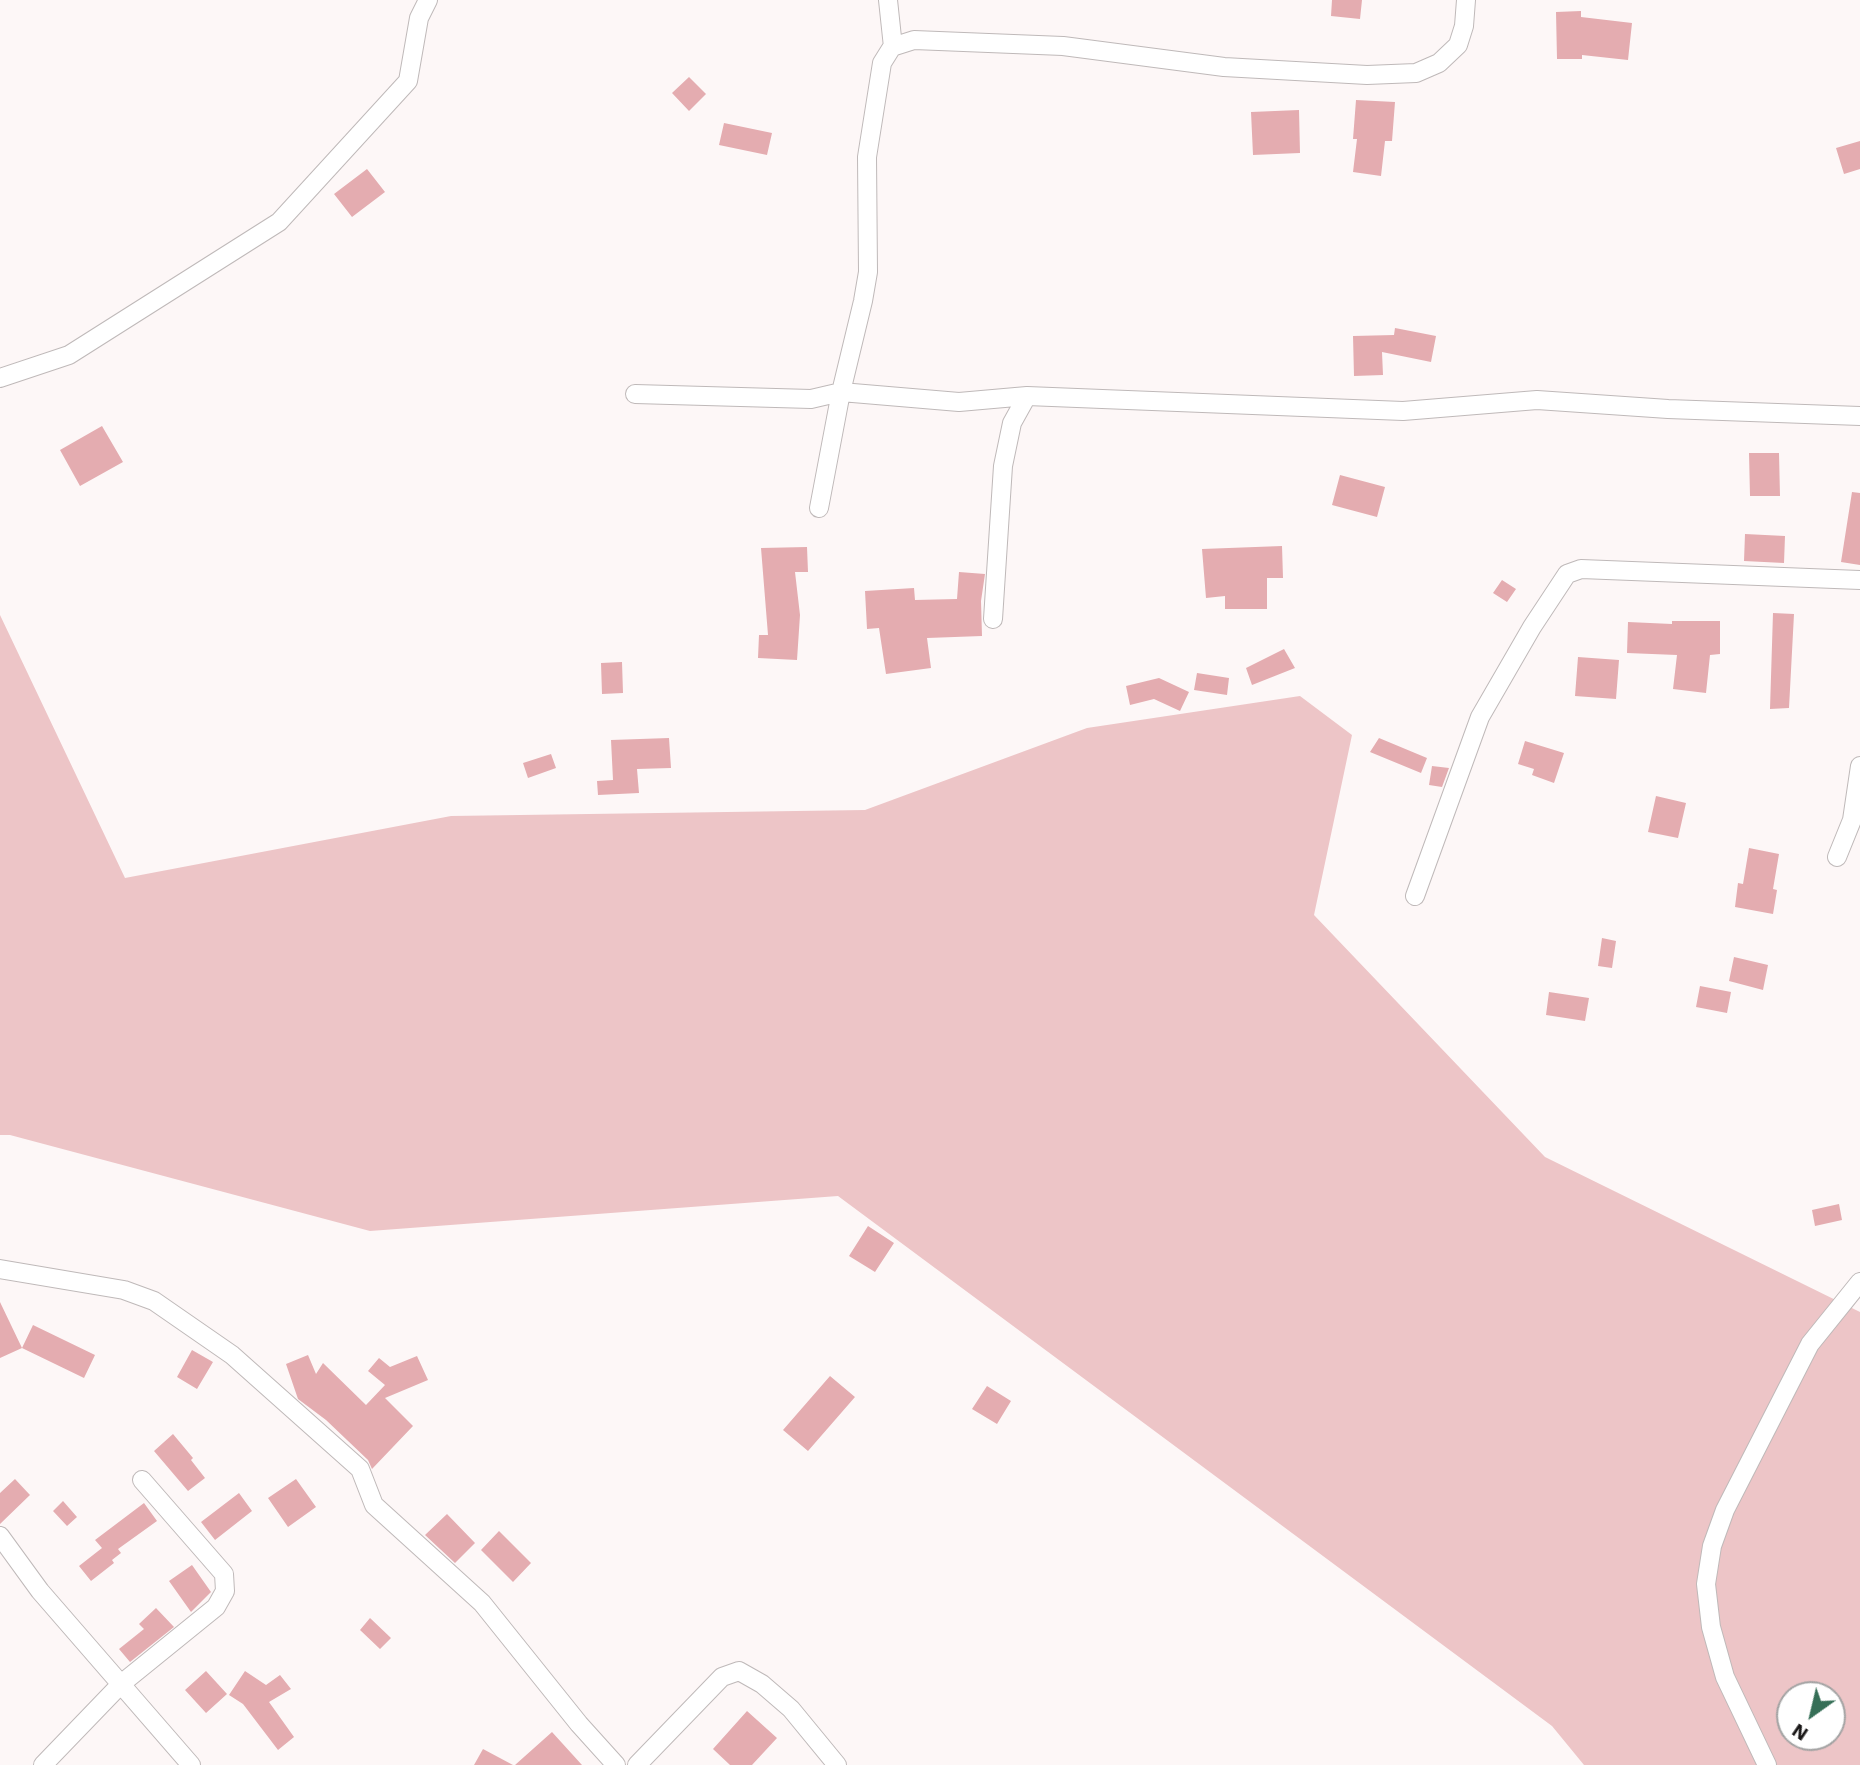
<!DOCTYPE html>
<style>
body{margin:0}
#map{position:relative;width:1860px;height:1765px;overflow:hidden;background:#fdf7f7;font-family:"Work Sans",sans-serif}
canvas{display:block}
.north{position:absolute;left:1776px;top:1681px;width:70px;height:70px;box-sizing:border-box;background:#fff;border:2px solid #a3a3a3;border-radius:50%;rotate:214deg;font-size:19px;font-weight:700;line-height:28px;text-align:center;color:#1a1818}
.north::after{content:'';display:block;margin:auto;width:24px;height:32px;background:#366f57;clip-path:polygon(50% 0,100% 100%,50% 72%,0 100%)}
</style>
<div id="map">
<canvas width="1860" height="1765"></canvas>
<div class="north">N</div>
</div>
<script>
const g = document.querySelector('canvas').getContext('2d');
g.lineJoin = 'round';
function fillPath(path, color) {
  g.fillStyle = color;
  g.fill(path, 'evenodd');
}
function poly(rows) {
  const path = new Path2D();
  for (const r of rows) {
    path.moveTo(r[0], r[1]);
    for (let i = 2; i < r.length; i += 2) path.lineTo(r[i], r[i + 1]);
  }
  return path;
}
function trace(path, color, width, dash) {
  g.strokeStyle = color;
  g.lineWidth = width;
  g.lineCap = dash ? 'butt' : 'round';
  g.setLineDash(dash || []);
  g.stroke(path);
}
const green = poly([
 [0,615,125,878,451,816,865,810,1087,728,1300,696,1352,735,1314,915,1545,1157,1860,1312,1860,1765,1584,1765,1552,1726,838,1196,370,1231,10,1135,0,1135],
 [1790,1695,1832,1695,1832,1737,1790,1737]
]);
const building = poly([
 [1332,0,1362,0,1360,19,1331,16],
 [1581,11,1581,17,1632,23,1628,60,1582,55,1582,59,1557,59,1556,12],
 [689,77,706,94,689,111,672,93],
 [1356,100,1395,102,1392,141,1385,141,1381,176,1353,172,1357,139,1353,139],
 [1299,110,1300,153,1253,155,1251,112],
 [724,123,772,133,767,155,719,145],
 [1860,141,1860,169,1844,174,1836,148],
 [367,169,385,192,352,217,334,194],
 [1395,328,1436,336,1431,362,1382,352,1383,375,1354,376,1353,336,1394,335],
 [102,426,123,462,80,486,60,450],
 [1749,453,1779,453,1780,496,1750,496],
 [1340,475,1385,487,1377,517,1332,505],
 [1852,492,1860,493,1860,565,1841,562],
 [1745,534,1785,536,1784,563,1744,561],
 [1282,546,1283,578,1267,578,1267,609,1225,609,1225,596,1206,598,1202,549],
 [807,547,808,572,795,572,800,615,797,660,758,658,759,635,768,635,761,548],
 [959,572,985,574,981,601,982,636,927,638,931,668,886,674,879,628,867,629,865,591,914,588,915,600,957,599],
 [1502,580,1516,589,1507,602,1493,593],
 [1773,613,1794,614,1789,708,1770,709],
 [1672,621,1720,621,1720,654,1710,655,1706,693,1673,689,1677,655,1627,653,1628,622,1672,624],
 [1284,649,1295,668,1252,685,1246,668],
 [1578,657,1619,660,1616,699,1575,696],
 [622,662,623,693,602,694,601,663],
 [1197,673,1229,678,1227,695,1194,690],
 [1159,678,1189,692,1180,711,1154,699,1130,705,1126,686],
 [669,738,671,768,637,769,639,793,598,795,597,781,613,780,611,740],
 [1379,738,1427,758,1421,773,1370,752],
 [1525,741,1564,753,1554,783,1532,775,1534,769,1518,764],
 [551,754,556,768,528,778,523,763],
 [1432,766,1449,768,1442,787,1429,785],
 [1656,796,1686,803,1678,838,1648,832],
 [1749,848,1779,854,1773,889,1777,890,1773,914,1735,907,1738,883,1743,884],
 [1602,938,1616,941,1612,968,1598,966],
 [1734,957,1768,965,1763,990,1729,981],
 [1700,986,1731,992,1727,1013,1696,1007],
 [1549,992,1589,998,1585,1021,1546,1015],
 [1839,1204,1842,1220,1815,1226,1812,1210],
 [868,1226,894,1243,875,1272,849,1256],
 [0,1302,22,1348,0,1358],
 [33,1325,95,1355,84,1378,22,1348],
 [192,1350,213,1362,197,1389,177,1377],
 [308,1355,316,1374,323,1363,366,1405,385,1385,368,1371,379,1358,390,1367,417,1356,428,1380,385,1398,413,1426,372,1469,368,1460,326,1420,298,1399,286,1364],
 [830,1376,855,1397,808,1451,783,1430],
 [987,1386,1011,1401,997,1424,972,1409],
 [173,1434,193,1458,191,1460,205,1478,188,1491,154,1451],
 [15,1479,30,1495,0,1524,0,1493],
 [296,1479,316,1507,288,1527,268,1498],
 [239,1493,252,1511,215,1540,201,1522],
 [63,1501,77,1517,67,1526,53,1511],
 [144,1503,157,1521,118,1549,121,1553,112,1560,114,1563,91,1581,79,1566,102,1548,95,1540],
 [447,1514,475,1543,455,1563,425,1535],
 [499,1531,531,1563,513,1582,481,1550],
 [192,1565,211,1592,191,1612,169,1581],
 [156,1608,174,1627,130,1662,119,1649,144,1629,139,1624],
 [370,1618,391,1638,380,1649,360,1630],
 [206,1671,227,1694,206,1713,185,1690],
 [245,1671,266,1685,280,1675,291,1689,269,1702,294,1737,278,1750,243,1704,229,1695],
 [747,1711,777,1738,752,1765,730,1765,713,1749],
 [552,1732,582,1765,515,1765],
 [483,1749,513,1765,474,1765]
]);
const street = poly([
 [888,0,893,47],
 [0,378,69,355,279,222,408,81,419,18,428,0],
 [635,394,811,399,841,392,959,402,1027,396,1403,411,1537,400,1668,409,1860,416],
 [819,508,841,392,863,301,868,272,867,157,882,63,892,47,914,40,1063,46,1224,67,1367,75,1416,73,1439,63,1458,45,1464,26,1466,0],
 [993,619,1003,466,1012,423,1027,396],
 [1837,857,1852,820,1860,766],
 [1415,896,1480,717,1532,627,1567,574,1581,569,1860,580],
 [0,1269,124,1290,154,1301,232,1355,360,1469,374,1505,482,1603,579,1724,616,1765],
 [0,1536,40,1591,191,1765],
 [43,1765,121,1684,216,1607,225,1591,224,1574,142,1480],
 [637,1765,722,1677,739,1671,762,1684,791,1709,837,1765],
 [1767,1765,1725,1677,1711,1627,1706,1584,1712,1546,1725,1510,1810,1344,1860,1282]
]);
fillPath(green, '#edc5c7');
fillPath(building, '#e4acb0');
trace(street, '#bfb9b9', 20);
trace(street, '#fff', 18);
</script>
